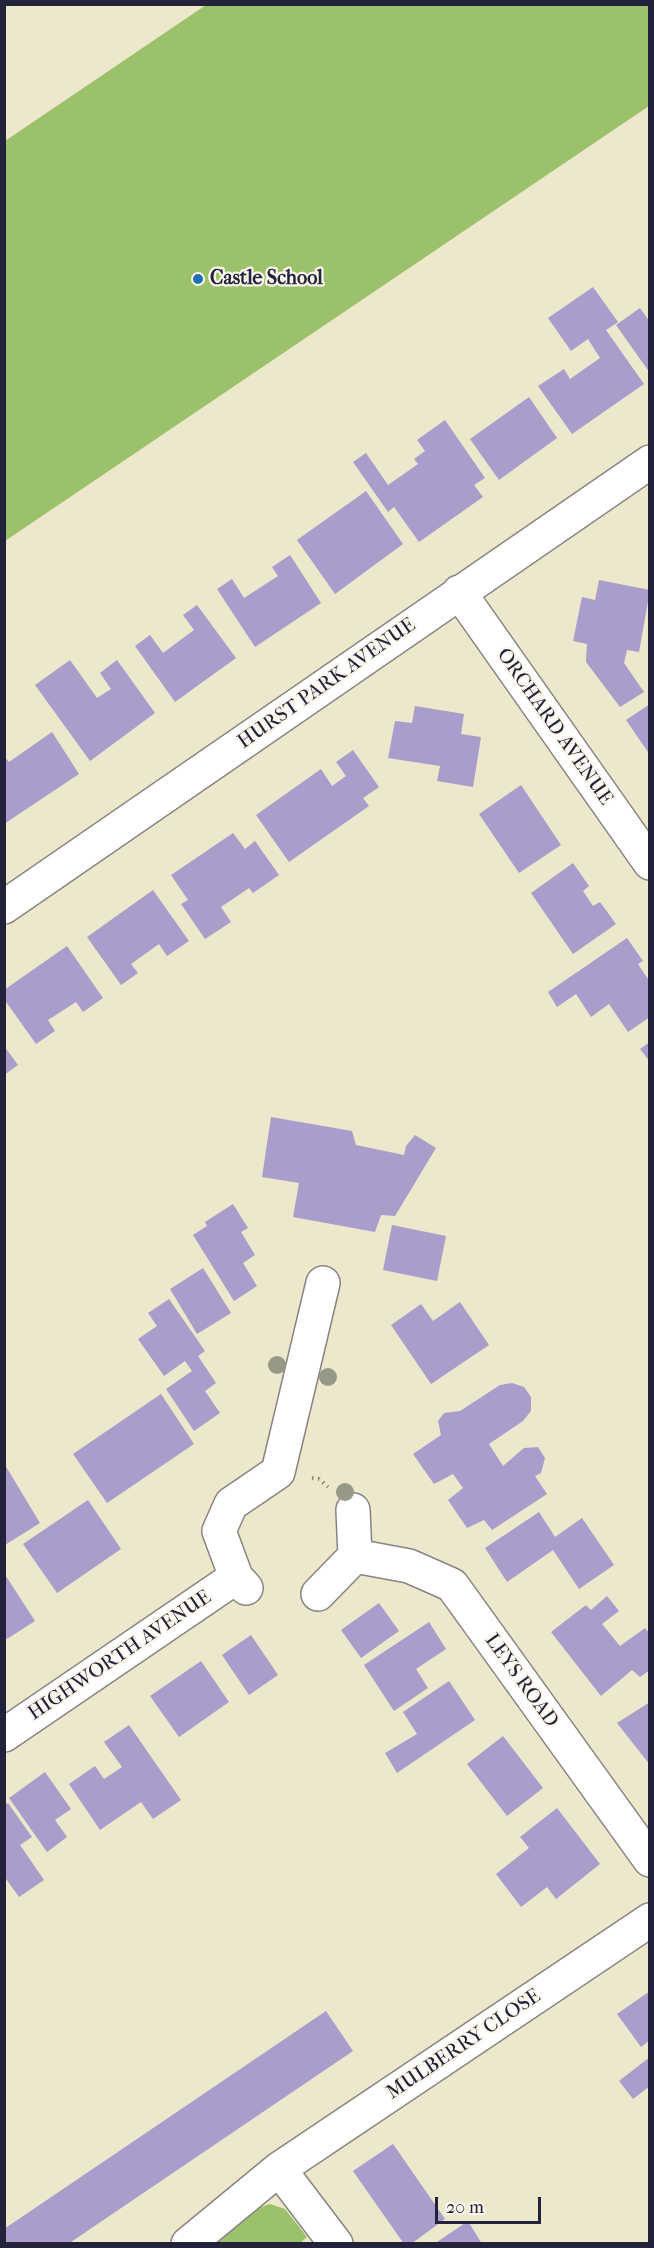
<!DOCTYPE html>
<style>
body{margin:0}
#map{position:relative;width:654px;height:2248px;overflow:hidden;background:#ede7cb;font-family:"IM FELL French Canon",serif}
canvas{display:block}
.frame{position:absolute;inset:0;border:6px solid #22223b;pointer-events:none}
.scale{position:absolute;left:435px;top:2197px;width:106px;height:27px;box-sizing:border-box;border:3px solid #22223b;border-top:0;padding-left:8px;font-size:18px;line-height:21px;white-space:nowrap;color:#22223b;-webkit-text-stroke:4px #fbf7ec;paint-order:stroke}
</style>
<div id="map">
<canvas width="654" height="2248"></canvas>
<div class="frame"></div>
<div class="scale">20 m</div>
</div>
<script>
const g = document.querySelector('canvas').getContext('2d');
g.lineJoin = 'round';
function fillPath(path, color) {
  g.fillStyle = color;
  g.fill(path, 'evenodd');
}
function poly(rows) {
  const path = new Path2D();
  for (const r of rows) {
    path.moveTo(r[0], r[1]);
    for (let i = 2; i < r.length; i += 2) path.lineTo(r[i], r[i + 1]);
  }
  return path;
}
function trace(path, color, width, dash) {
  g.strokeStyle = color;
  g.lineWidth = width;
  g.lineCap = dash ? 'butt' : 'round';
  g.setLineDash(dash || []);
  g.stroke(path);
}
function drawText(font, color, halo, rows, align = 'center') {
  g.font = font + ' "IM FELL French Canon",serif';
  g.lineWidth = 4.5;
  g.setLineDash([]);
  g.textBaseline = 'middle';
  g.strokeStyle = halo;
  g.fillStyle = color;
  for (const [text, x, y, turn = 0] of rows) {
    g.save();
    g.translate(x, y);
    g.rotate((+turn || 0) * Math.PI / 180);
    g.textAlign = isNaN(turn) ? turn : align;
    if (halo) g.strokeText(text, 0, 0);
    g.fillText(text, 0, 0);
    g.restore();
  }
}
const green = poly([
 [206,5,649,5,649,106,5,541,5,141],
 [270,2204,285,2209,307,2237,300,2243,216,2243,258,2208]
]);
const building = poly([
 [593,287,618,322,606,330,644,384,572,434,538,386,564,369,570,379,600,358,588,339,571,351,548,318],
 [640,308,650,322,650,373,616,325],
 [529,397,557,438,499,480,470,439],
 [445,420,485,478,474,485,483,497,419,542,394,507,388,512,353,462,366,453,388,485,418,464,414,459,425,451,417,440],
 [366,491,403,544,335,594,297,540],
 [290,555,321,603,255,647,217,589,232,579,244,598,278,576,272,567],
 [599,580,650,590,639,652,627,650,624,663,644,692,620,707,586,662,587,644,573,641,582,597,595,600],
 [197,605,236,658,175,702,135,646,150,635,163,653,194,630,183,615],
 [70,660,97,698,111,689,100,673,117,660,155,713,90,761,35,685],
 [650,704,650,755,626,720],
 [415,706,464,714,461,734,481,737,473,787,437,781,440,766,388,758,395,721,412,723],
 [52,732,79,774,4,824,4,756,9,762],
 [353,750,379,787,363,798,369,806,289,862,256,815,321,769,332,786,346,776,336,762],
 [521,785,561,845,519,873,479,814],
 [233,833,245,849,255,841,279,875,253,893,249,888,221,907,231,922,205,939,181,904,188,900,171,875],
 [573,863,589,886,583,891,593,906,600,902,616,924,573,954,531,893],
 [153,890,189,941,167,956,159,944,131,964,138,973,121,985,87,937],
 [627,938,643,961,638,964,650,982,650,1017,628,1032,609,1004,591,1017,576,994,557,1007,548,992],
 [67,946,103,998,83,1012,76,1002,48,1020,55,1031,36,1044,4,999,4,990],
 [650,1042,650,1062,640,1049],
 [4,1046,18,1065,4,1075],
 [271,1117,352,1131,356,1145,404,1155,406,1146,415,1135,436,1148,395,1216,381,1215,375,1232,293,1217,299,1183,262,1177],
 [233,1204,248,1228,241,1232,255,1255,243,1263,257,1286,234,1301,193,1235,207,1226,205,1222],
 [392,1225,446,1236,437,1281,383,1270],
 [203,1268,231,1313,197,1334,170,1289],
 [169,1299,205,1351,198,1356,216,1383,205,1391,220,1413,194,1431,166,1389,192,1371,185,1361,164,1376,138,1339,157,1326,148,1313],
 [460,1302,489,1345,431,1384,391,1325,421,1304,433,1321],
 [512,1383,524,1387,531,1397,531,1411,523,1421,489,1444,503,1466,524,1448,538,1447,545,1458,541,1473,535,1476,547,1494,492,1530,484,1520,467,1528,448,1500,463,1488,453,1474,434,1484,413,1454,441,1435,438,1421,444,1413,460,1411,500,1385],
 [161,1394,194,1444,107,1503,73,1454],
 [5,1465,40,1523,5,1545],
 [88,1500,121,1549,57,1593,23,1544],
 [539,1512,555,1537,582,1518,614,1565,579,1589,553,1550,507,1582,485,1548],
 [4,1573,35,1621,7,1639,4,1635],
 [607,1596,619,1611,602,1624,620,1646,645,1628,650,1634,650,1670,640,1677,632,1670,601,1696,551,1632,586,1605,591,1610],
 [379,1603,399,1631,361,1658,341,1630],
 [429,1622,446,1649,416,1669,428,1688,394,1711,364,1665],
 [251,1635,278,1675,249,1695,222,1655],
 [201,1661,229,1702,179,1737,150,1696],
 [449,1681,475,1720,397,1773,385,1753,417,1734,403,1712],
 [650,1702,650,1765,617,1723],
 [129,1725,181,1800,153,1819,141,1802,100,1830,69,1784,95,1766,104,1779,122,1767,104,1742],
 [503,1736,543,1788,507,1816,467,1764],
 [45,1772,71,1809,55,1820,67,1837,47,1852,9,1798],
 [8,1803,32,1837,20,1845,44,1880,19,1897,4,1876,4,1805],
 [557,1808,600,1864,556,1899,547,1887,521,1907,496,1874,529,1848,520,1837],
 [650,1991,650,2040,641,2047,617,2014],
 [326,2011,353,2051,68,2244,8,2244,4,2238,4,2229],
 [650,2057,650,2086,633,2099,619,2081],
 [393,2144,445,2219,411,2244,404,2244,353,2171],
 [468,2221,482,2244,434,2244]
]);
const path = poly([
 [312,1478,319,1479,328,1487],
 [4,2243,5,2244]
]);
const minor = poly([
 [459,592,650,863],
 [4,907,650,462],
 [353,1510,355,1556],
 [246,1588,236,1577,219,1531,231,1504,278,1472,323,1283],
 [318,1594,355,1556,409,1566,452,1585,650,1860],
 [4,1735,236,1577],
 [279,2169,336,2244],
 [188,2244,279,2169,650,1920]
]);
const trees = [
 [277,1365],
 [328,1377],
 [345,1492]
];
const markers = [
 [198,279,6,"#1f6fb2"]
];
const poiNames = [
 ["Castle School",210,279]
];
const streetNames = [
 ["HURST PARK AVENUE",327,684,-35],
 ["ORCHARD AVENUE",554,727,55],
 ["HIGHWORTH AVENUE",120,1656,-34],
 ["LEYS ROAD",521,1681,54],
 ["MULBERRY CLOSE",464,2045,-34]
];
fillPath(green, '#9cc16b');
fillPath(building, '#a89dcb');
trace(minor, '#888483', 36);
trace(path, '#888483', 4, [1.5, 4.5]);
trace(minor, '#fff', 33);
g.fillStyle = '#959985';
for (const [x, y] of trees) {
  g.beginPath();
  g.arc(x, y, 9, 0, 2 * Math.PI);
  g.fill();
}
for (const [x, y, r, color] of markers) {
  const dot = new Path2D();
  dot.arc(x, y, r, 0, 2 * Math.PI);
  g.fillStyle = color;
  g.fill(dot);
  trace(dot, '#fbf7ec', 2);
}
drawText('bold 20px', '#22223b', '#fbf7ec', poiNames, 'left');
drawText('20px', '#22223b', '#fbf7ec', streetNames);
</script>
